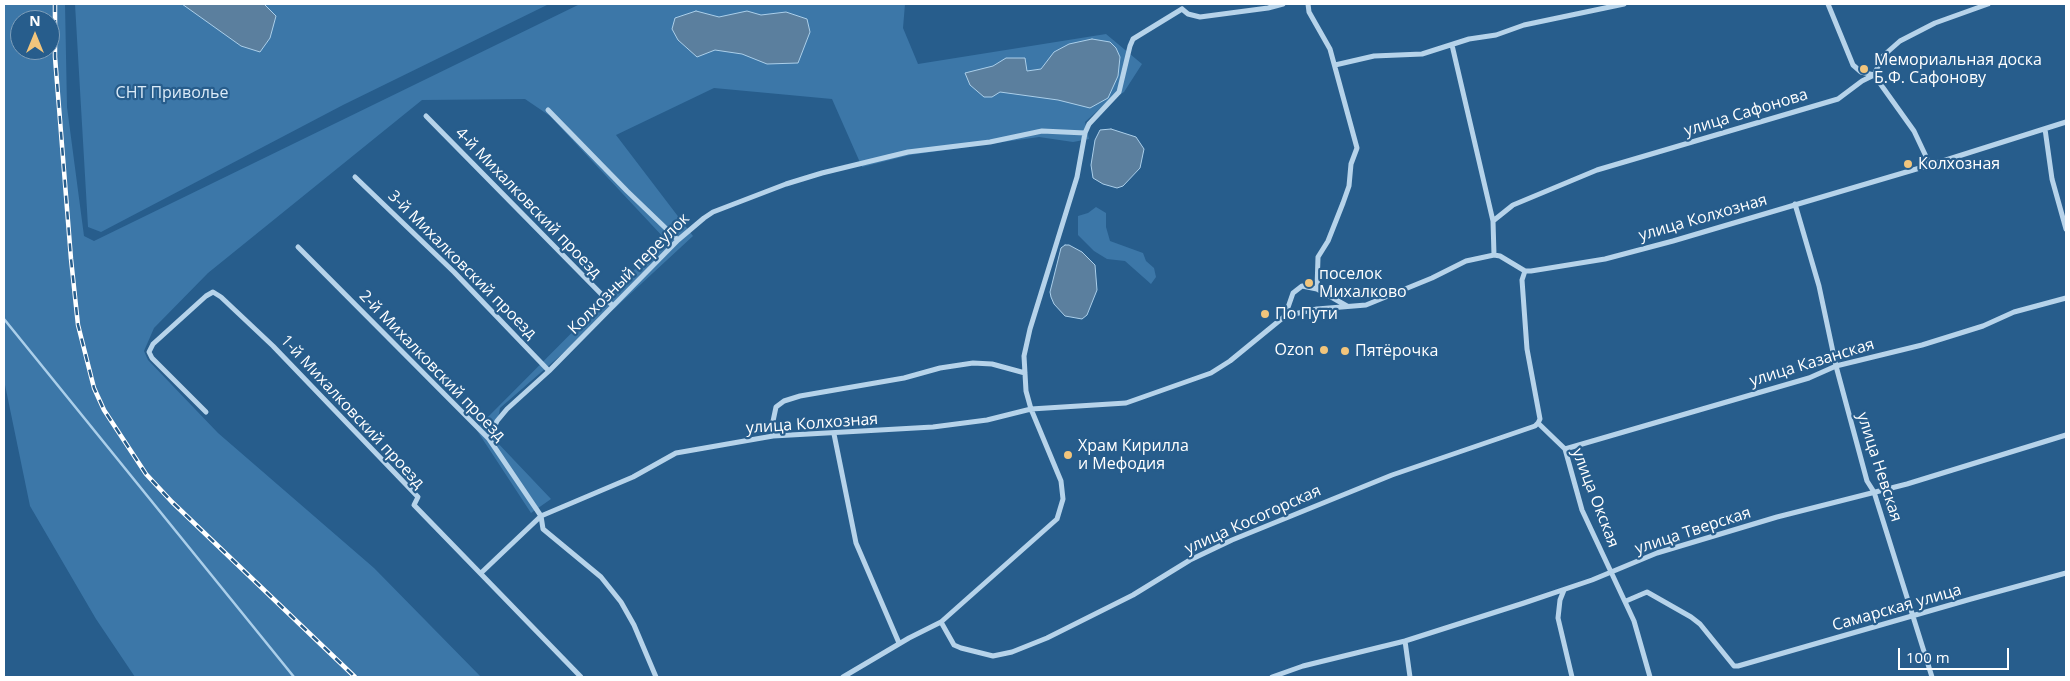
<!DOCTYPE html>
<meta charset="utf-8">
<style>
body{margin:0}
#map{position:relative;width:2070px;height:681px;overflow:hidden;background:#275d8c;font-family:"Open Sans",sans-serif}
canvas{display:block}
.frame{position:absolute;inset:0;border:5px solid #fff;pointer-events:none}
.north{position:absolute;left:10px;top:10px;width:50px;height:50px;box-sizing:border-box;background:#275d8c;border:1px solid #7d9eba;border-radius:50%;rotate:0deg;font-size:14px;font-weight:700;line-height:20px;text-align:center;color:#fff}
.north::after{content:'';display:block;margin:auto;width:18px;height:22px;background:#f2c57c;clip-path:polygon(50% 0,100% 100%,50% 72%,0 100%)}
.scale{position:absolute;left:1898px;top:648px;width:111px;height:22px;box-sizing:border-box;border:2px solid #fff;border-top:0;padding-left:6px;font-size:15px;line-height:18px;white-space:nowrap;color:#fff;-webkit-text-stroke:4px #275d8c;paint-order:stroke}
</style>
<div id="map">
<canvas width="2070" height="681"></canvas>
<div class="frame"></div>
<div class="north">N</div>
<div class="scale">100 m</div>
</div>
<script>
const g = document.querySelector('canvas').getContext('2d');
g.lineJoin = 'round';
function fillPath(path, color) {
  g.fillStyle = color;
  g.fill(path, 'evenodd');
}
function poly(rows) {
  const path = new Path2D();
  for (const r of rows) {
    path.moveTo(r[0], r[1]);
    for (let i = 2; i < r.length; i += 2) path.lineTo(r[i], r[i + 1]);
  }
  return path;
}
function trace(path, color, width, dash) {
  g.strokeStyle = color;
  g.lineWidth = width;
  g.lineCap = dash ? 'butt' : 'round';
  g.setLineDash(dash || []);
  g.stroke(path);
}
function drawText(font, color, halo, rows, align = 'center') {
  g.font = font + ' "Open Sans",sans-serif';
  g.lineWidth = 4.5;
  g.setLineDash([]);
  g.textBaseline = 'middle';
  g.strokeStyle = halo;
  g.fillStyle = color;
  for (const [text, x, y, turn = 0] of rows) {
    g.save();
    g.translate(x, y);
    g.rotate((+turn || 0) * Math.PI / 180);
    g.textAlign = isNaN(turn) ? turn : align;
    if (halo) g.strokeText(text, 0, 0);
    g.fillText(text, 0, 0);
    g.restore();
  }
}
const green = poly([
 [4,4,65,4,67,107,84,236,94,241,580,4,905,4,903,28,918,64,1106,34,1142,64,1124,92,1105,104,1085,122,1089,139,1073,142,1039,137,910,155,862,167,832,99,714,88,616,135,693,236,615,308,500,408,494,439,551,499,531,513,476,429,665,239,550,116,525,99,422,100,208,273,154,328,144,351,148,360,218,433,374,568,481,677,135,677,96,619,30,506,4,380],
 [20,20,50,20,50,50,20,50],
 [75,4,549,4,343,105,101,232,88,227],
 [1096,207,1106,213,1106,227,1110,241,1143,253,1146,261,1154,268,1156,277,1151,284,1125,261,1107,259,1094,251,1078,235,1078,216,1088,213]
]);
const water = poly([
 [182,4,264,4,276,16,270,38,260,52,241,46,182,4],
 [696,11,719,17,747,11,761,15,786,12,807,19,810,32,798,63,767,64,742,54,715,50,697,57,678,40,672,29,675,18,696,11],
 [1092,39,1110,42,1116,48,1120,57,1118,76,1108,98,1090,108,1058,100,1000,92,992,97,984,97,970,85,965,73,993,66,1006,58,1025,58,1027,71,1041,69,1054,52,1069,44,1092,39],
 [1111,129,1136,137,1144,149,1140,168,1123,186,1117,188,1103,184,1093,178,1091,165,1095,140,1100,130,1111,129],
 [1065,245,1069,245,1082,252,1095,265,1097,290,1087,315,1082,319,1065,316,1054,304,1051,297,1050,292,1061,248,1065,245]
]);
const stream = poly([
 [4,319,294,677]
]);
const street = poly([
 [1308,4,1309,12,1330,49,1357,148,1351,164,1349,186,1343,203,1328,241,1318,257,1317,289],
 [1828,4,1853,65,1861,72,1874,75,1914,131,1930,165],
 [1182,9,1188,14,1200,17,1268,8,1283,4],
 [1452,45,1493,221,1494,255],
 [1335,65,1374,56,1422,54,1469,39,1496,35,1524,25,1624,4],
 [548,110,627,191,678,240],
 [426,116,613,306],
 [2045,129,2052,179,2066,229],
 [355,177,454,272,549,371],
 [1795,204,1819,286,1836,366,1867,481,1874,492,1932,677],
 [1493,221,1513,205,1597,170,1838,99,1862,81,1874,75,1883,56,1900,41,1935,23,1988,4],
 [298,247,489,439,541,516,543,529,601,577,621,602,634,625,656,677],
 [1525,271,1522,280,1527,349,1540,419,1538,423,1565,449,1582,510,1634,621,1650,677],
 [1285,316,1293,293,1302,286,1317,289,1347,306],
 [206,412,152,358,149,352,153,344,206,296,213,292,221,297,273,346,418,497,414,505,581,677],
 [834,434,856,543,899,643],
 [773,436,772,426,776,407,784,401,800,396,904,378,940,368,973,363,992,364,1025,373],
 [489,439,497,421,507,409,549,371,678,240,704,218,713,212,786,184,822,173,908,152,990,142,1042,131,1085,133],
 [1565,449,1809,378,1836,366,1922,345,1983,326,2014,312,2066,298],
 [481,573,541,516,633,477,676,453,773,436,933,427,987,420,1031,409,1126,403,1211,373,1230,361,1285,316,1317,309,1366,305,1432,278,1466,261,1494,255,1500,256,1525,271,1531,271,1605,259,1673,241,1930,165,2066,122],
 [1564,590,1560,600,1558,618,1572,677],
 [1626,601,1647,592,1691,617,1700,624,1734,666,1738,666,1971,599,2066,573],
 [941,622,954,645,961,648,993,656,1012,652,1047,638,1133,595,1190,560,1232,540,1392,475,1535,426,1538,423],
 [1405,641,1410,677],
 [843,677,909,638,941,622,1057,519,1063,499,1061,481,1031,409,1026,391,1024,356,1030,329,1077,177,1085,133,1089,124,1119,92,1130,46,1133,39,1182,9],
 [1272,677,1303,666,1405,641,1524,603,1592,580,1657,553,1777,517,1907,484,2066,435]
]);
const rail = poly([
 [55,4,55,57,71,259,78,325,94,388,104,410,146,474,172,502,355,677]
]);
const markers = [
 [1864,69,5,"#f2c57c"],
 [1908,164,5,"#f2c57c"],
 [1309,283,5,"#f2c57c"],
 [1265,314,5,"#f2c57c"],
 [1324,350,5,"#f2c57c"],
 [1345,351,5,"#f2c57c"],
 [1068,455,5,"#f2c57c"]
];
const poiNames = [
 ["Мемориальная доска",1874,60],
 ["Б.Ф. Сафонову",1874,78],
 ["Колхозная",1918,164],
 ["поселок",1319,274],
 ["Михалково",1319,292],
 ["По Пути",1275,314],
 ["Ozon",1314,350,"right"],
 ["Пятёрочка",1355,351],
 ["Храм Кирилла",1078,446],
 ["и Мефодия",1078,464]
];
const parkNames = [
 ["СНТ Приволье",172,93]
];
const streetNames = [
 ["улица Сафонова",1746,113,-17],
 ["4-й Михалковский проезд",528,203,46],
 ["улица Колхозная",1703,218,-16],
 ["3-й Михалковский проезд",462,265,45],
 ["Колхозный переулок",629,274,-45],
 ["улица Казанская",1812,363,-17],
 ["2-й Михалковский проезд",432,366,46],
 ["1-й Михалковский проезд",352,412,47],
 ["улица Колхозная",812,424,-4],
 ["улица Невская",1879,467,72],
 ["улица Окская",1595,498,69],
 ["улица Косогорская",1253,520,-24],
 ["улица Тверская",1693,531,-18],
 ["Самарская улица",1897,608,-16]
];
fillPath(green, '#3c77a8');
fillPath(water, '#5b7f9e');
trace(water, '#abcfea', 1);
trace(stream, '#abcfea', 2.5);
trace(street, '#b6d3ea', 5);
trace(rail, '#fff', 4.5);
trace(rail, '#275d8c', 2.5, [8]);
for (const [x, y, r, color] of markers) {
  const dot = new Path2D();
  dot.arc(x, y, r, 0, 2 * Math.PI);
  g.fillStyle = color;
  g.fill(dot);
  trace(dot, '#275d8c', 2);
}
drawText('16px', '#fff', '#275d8c', poiNames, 'left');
drawText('16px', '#dbebf8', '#275d8c', parkNames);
drawText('16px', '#fff', '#275d8c', streetNames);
</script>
